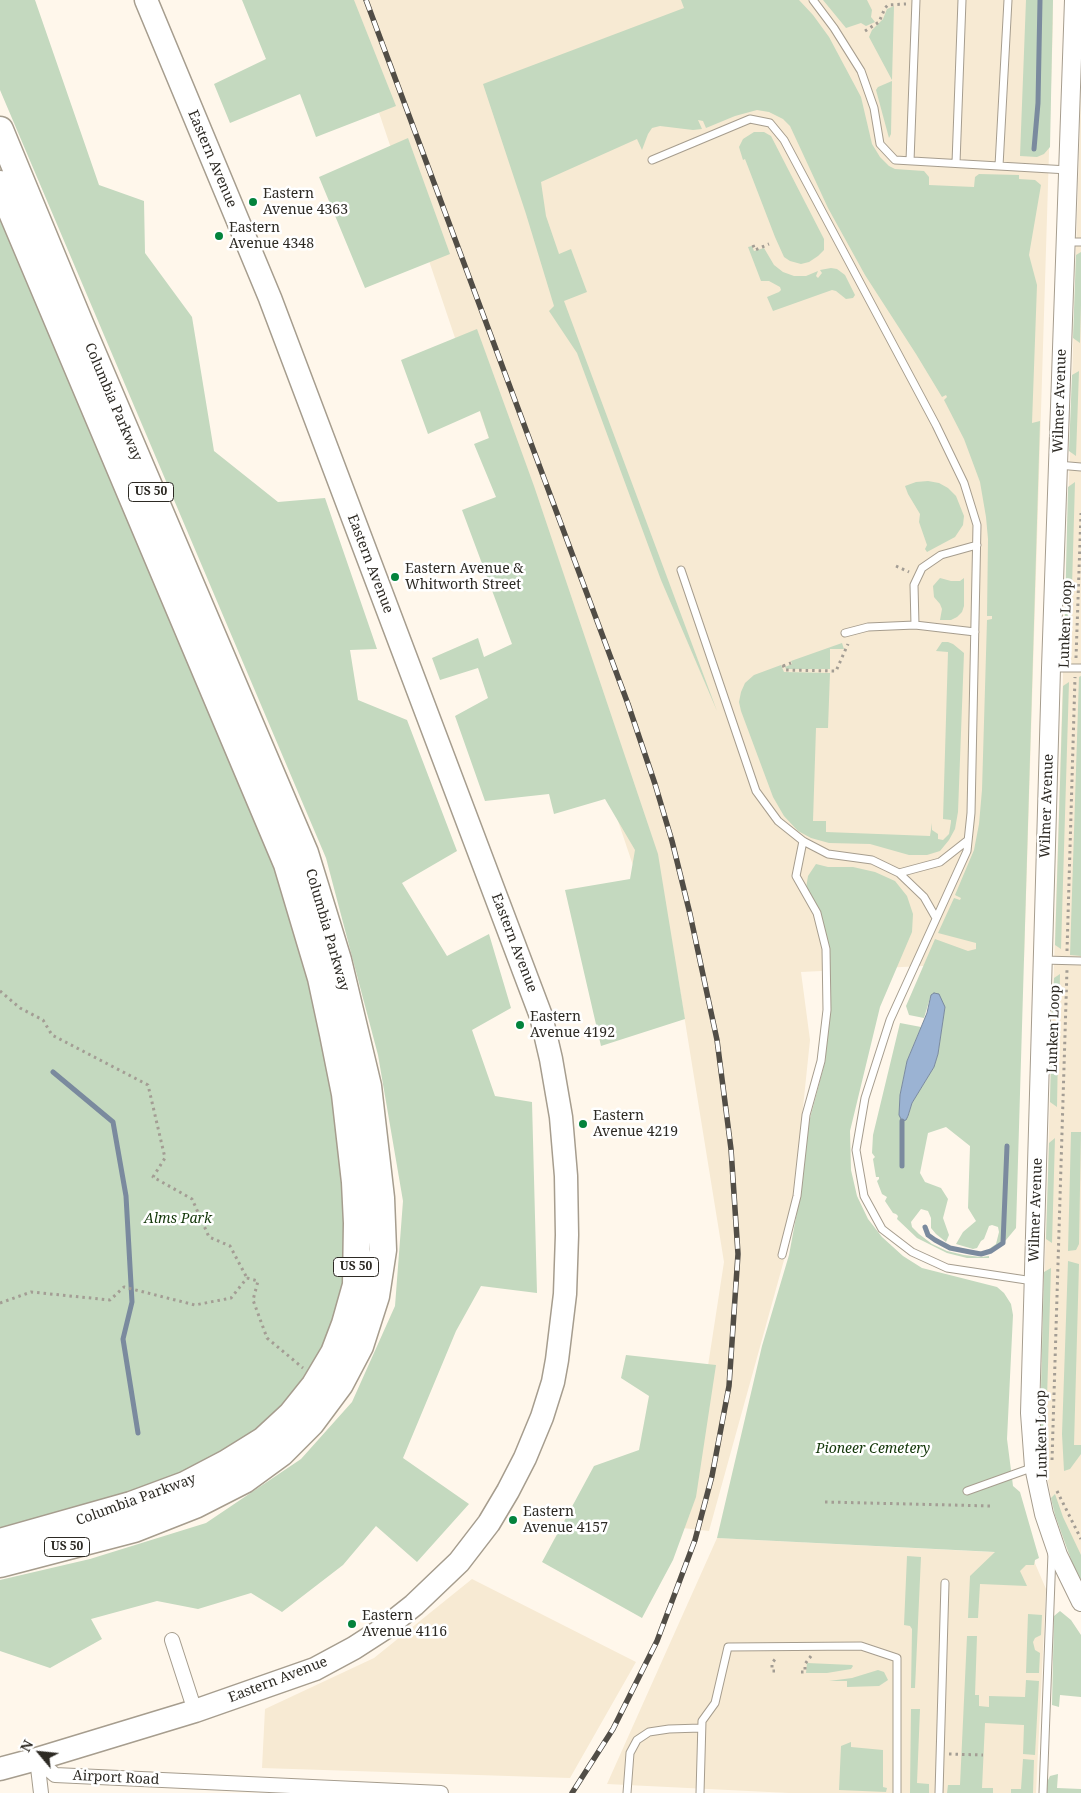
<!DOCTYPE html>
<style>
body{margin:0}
#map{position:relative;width:1081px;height:1793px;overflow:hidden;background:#fff7eb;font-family:"Noto Serif",serif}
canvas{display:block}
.north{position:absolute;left:15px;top:1728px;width:50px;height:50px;-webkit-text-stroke:4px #fff;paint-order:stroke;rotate:298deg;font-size:14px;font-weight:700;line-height:20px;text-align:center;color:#2d2a24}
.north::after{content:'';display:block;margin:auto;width:18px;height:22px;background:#2d2a24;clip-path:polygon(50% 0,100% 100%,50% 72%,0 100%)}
</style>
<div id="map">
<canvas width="1081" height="1793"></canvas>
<div class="north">N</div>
</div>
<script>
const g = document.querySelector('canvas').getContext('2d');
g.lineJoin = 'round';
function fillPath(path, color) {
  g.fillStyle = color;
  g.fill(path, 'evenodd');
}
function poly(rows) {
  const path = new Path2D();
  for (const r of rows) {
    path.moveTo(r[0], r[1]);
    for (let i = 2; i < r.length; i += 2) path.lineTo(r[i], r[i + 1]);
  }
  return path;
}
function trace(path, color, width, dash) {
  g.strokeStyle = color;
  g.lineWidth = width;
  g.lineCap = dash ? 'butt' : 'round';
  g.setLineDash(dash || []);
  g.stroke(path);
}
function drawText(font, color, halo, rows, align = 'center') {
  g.font = font + ' "Noto Serif",serif';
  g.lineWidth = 5;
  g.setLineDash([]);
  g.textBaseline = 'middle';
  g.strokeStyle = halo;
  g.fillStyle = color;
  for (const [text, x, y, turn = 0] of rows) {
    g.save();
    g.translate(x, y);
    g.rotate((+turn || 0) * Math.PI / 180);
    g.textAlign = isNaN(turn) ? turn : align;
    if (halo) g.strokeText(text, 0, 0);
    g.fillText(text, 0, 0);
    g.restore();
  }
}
const built = poly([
 [341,0,1053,0,1053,23,1024,961,801,972,810,1040,789,1242,709,1531,683,1528,724,1262,678,978,671,978],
 [1081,88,1081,1580,1063,1538,1051,1498,1044,1458,1041,1425,1041,1389],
 [717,1538,1031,1554,1046,1589,1036,1793,789,1793,607,1784],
 [472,1579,636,1662,570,1778,262,1768,265,1709,374,1658]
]);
const green = poly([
 [0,0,35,0,99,185,144,201,145,253,192,317,214,451,278,502,325,498,377,649,350,650,358,700,407,720,457,851,402,883,447,956,489,934,511,1008,472,1030,495,1096,532,1102,537,1293,481,1286,456,1331,403,1458,469,1504,417,1562,376,1526,343,1565,282,1612,251,1593,198,1609,157,1601,91,1619,102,1639,50,1668,0,1651,0,1580,90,1559,206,1523,301,1459,352,1402,395,1306,403,1201,378,1055,326,858,0,90],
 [242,0,354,0,396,106,316,137,300,94,230,123,214,84,266,59],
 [681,0,799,0,813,15,829,37,861,97,872,144,880,157,889,166,895,169,924,171,929,177,929,185,974,187,975,177,979,174,1019,175,1019,179,1035,180,1041,185,1029,255,1037,285,1032,423,1040,421,1016,1228,1006,1240,990,1250,989,1249,996,1244,999,1232,998,1227,992,1225,989,1226,984,1239,981,1241,977,1248,973,1249,956,1244,963,1232,976,1221,968,1208,970,1146,946,1127,928,1133,920,1173,925,1182,941,1188,948,1199,943,1218,949,1235,946,1242,936,1234,931,1228,931,1218,928,1211,921,1209,911,1222,912,1227,919,1234,932,1244,947,1251,964,1255,981,1257,989,1256,989,1258,967,1258,947,1253,917,1238,897,1219,898,1216,896,1214,893,1213,885,1201,887,1197,882,1194,877,1181,879,1179,879,1177,876,1177,873,1159,875,1157,872,1153,873,1135,900,1023,921,1027,907,1061,900,1095,899,1115,908,1117,912,1103,934,1067,938,1054,945,1007,931,995,924,1018,909,1015,906,1006,935,939,968,951,976,949,976,943,938,933,954,898,960,900,961,898,955,895,974,850,979,824,982,790,987,620,992,619,992,616,987,616,988,539,986,517,980,482,964,439,944,400,947,397,946,395,942,397,916,354,865,275,828,208,790,126,783,119,769,112,757,110,735,116,706,128,703,121,698,120,702,129,693,130,660,126,652,128,648,134,642,150,637,139,541,182,546,216,559,254,571,249,587,292,564,301,717,711,661,580,577,353,549,311,554,306,526,214,483,84,684,8],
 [823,0,867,0,872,10,871,17,875,22,866,26,861,23,846,28],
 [1026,0,1053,0,1050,147,1044,154,1037,157,1020,156],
 [894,6,892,80,869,37,872,30,883,19,887,9],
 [892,81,891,134,889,138,876,90,878,87],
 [754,132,764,132,771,136,824,239,824,250,818,256,809,262,801,264,790,261,784,257,775,237,745,159,743,160,739,147,743,139],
 [408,138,450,254,365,288,319,177],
 [0,184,287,864,357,1223,330,1360,227,1463,0,1542],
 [752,246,754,251,764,248,774,265,783,272,794,276,806,276,818,271,816,276,818,278,822,273,820,270,831,268,837,269,845,275,855,295,853,298,846,299,836,291,832,290,773,311,767,297,779,292,781,290,780,287,769,281,761,281,748,247],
 [1081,252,1081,305,1080,343,1073,338,1076,255],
 [477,329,534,486,658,854,685,1019,601,1046,565,890,630,879,635,850,605,799,554,814,549,794,485,801,455,716,488,698,478,668,440,680,432,658,478,638,484,657,512,644,462,510,496,497,474,444,489,438,480,411,428,434,401,360],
 [1079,371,1076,456,1069,451,1072,375],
 [928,481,939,483,948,488,956,496,964,516,963,525,955,537,927,552,925,549,927,545,919,522,920,514,908,494,905,486,916,482],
 [1075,482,1070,657,1064,652,1068,487],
 [940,578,951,581,960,581,964,578,964,606,962,612,957,617,951,620,940,620,942,609,940,604,934,597,933,586],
 [942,642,948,642,953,644,964,653,958,812,955,829,949,840,940,851,927,855,909,855,870,844,829,843,811,838,798,831,784,816,773,797,741,711,739,702,741,692,745,683,754,675,781,665,784,672,830,673,828,728,816,728,813,821,826,821,826,832,930,836,932,823,932,830,938,834,938,839,943,840,949,834,951,822,951,820,943,819,948,652,936,651],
 [842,643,844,649,830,649,830,669,786,669,785,667,792,664,791,661],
 [1081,676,1081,956,1070,955,1079,677],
 [1069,682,1061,949,1055,945,1063,686],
 [816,864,828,867,853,867,875,872,895,881,907,896,913,914,912,932,880,1007,850,1131,851,1170,857,1196,868,1219,882,1237,903,1256,922,1268,997,1287,1004,1293,1011,1304,1013,1315,1007,1439,1013,1486,1020,1492,1039,1558,1035,1560,1034,1565,1026,1565,1020,1571,1027,1586,980,1584,978,1618,968,1618,970,1576,995,1552,717,1538,762,1346,789,1255,802,1185,806,1133,825,1062,830,1009,829,947,820,912,806,888,808,876],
 [1060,974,1059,1021,1052,1016,1054,978],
 [1058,1051,1057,1107,1050,1102,1051,1055],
 [1071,1132,1081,1132,1079,1244,1076,1250,1068,1251],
 [1055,1138,1052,1243,1046,1239,1049,1143],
 [1068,1261,1079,1264,1074,1445,1081,1445,1081,1454,1070,1469,1064,1471,1062,1434],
 [1051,1268,1046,1431,1048,1462,1044,1458,1041,1425,1041,1389,1044,1272],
 [626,1355,716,1365,696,1497,673,1560,642,1618,542,1562,594,1466,639,1450,649,1396,621,1378],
 [1055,1494,1063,1517,1081,1555,1081,1580,1073,1565,1055,1515,1051,1498],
 [907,1556,921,1557,915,1688,911,1688,912,1629,910,1626,904,1625],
 [1060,1611,1071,1620,1081,1635,1081,1697,1060,1695,1059,1707,1052,1705,1054,1616],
 [1028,1614,1042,1615,1041,1635,1035,1638,1033,1642,1035,1650,1040,1653,1039,1673,1026,1673],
 [967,1636,977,1636,975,1695,979,1695,979,1706,989,1707,989,1696,1025,1697,1026,1680,1039,1681,1035,1755,1023,1754,1024,1725,985,1723,982,1788,993,1788,993,1793,947,1793,948,1785,960,1785],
 [807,1663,852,1665,853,1666,851,1669,827,1673,806,1673],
 [878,1670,884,1672,888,1680,879,1686,847,1687,847,1681,829,1681,852,1678],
 [911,1709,920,1709,917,1783,929,1784,929,1793,910,1793],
 [851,1742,851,1747,883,1750,883,1787,887,1788,886,1792,839,1790,841,1746],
 [1023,1759,1034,1760,1033,1793,1011,1793,1011,1789,1021,1789],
 [1058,1774,1057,1788,1081,1789,1081,1793,1047,1793,1047,1782,1050,1776]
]);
const water = poly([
 [934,993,939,994,945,1007,938,1054,934,1067,912,1103,908,1116,906,1120,902,1121,899,1115,900,1095,907,1061,927,1013,931,995,934,993]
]);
const stream = poly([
 [1034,149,1038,103,1040,0],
 [53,1072,113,1122,126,1196,132,1302,123,1339,138,1433],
 [902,1166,902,1121],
 [925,1227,928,1235,935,1240,950,1248,970,1252,981,1254,991,1251,1003,1243,1007,1146]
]);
const path = poly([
 [865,31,879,22,885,8,888,5,906,4],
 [753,245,755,250,769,244],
 [896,566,909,572],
 [1076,658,1081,513],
 [783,665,785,670,836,671,848,644],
 [783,666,791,663],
 [1067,951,1075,677],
 [0,991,20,1008,43,1020,52,1035,148,1085,165,1158,153,1177,192,1199,209,1237,230,1246,247,1278],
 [247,1278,258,1281,253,1300,267,1338,303,1368],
 [0,1303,31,1292,110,1300,124,1287,195,1305,231,1298,247,1278],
 [1052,1460,1067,969],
 [1057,1491,1081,1539],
 [825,1502,992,1506],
 [775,1671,772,1671,772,1663,777,1657],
 [801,1672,805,1672,805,1664,811,1656],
 [949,1754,983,1755]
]);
const service = poly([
 [813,0,834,28,861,71,874,108,880,144,895,160,1068,170],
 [652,160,750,119,770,123,784,140,936,425,964,483,977,525,971,813,967,851,890,1020,865,1098,856,1150,864,1196,882,1229,912,1252,947,1268,1033,1281],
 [910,161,916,0],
 [956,163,962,0],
 [999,166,1008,0],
 [1066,242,1081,242],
 [1058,465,1081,467],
 [681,570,756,791,778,821,803,841,828,854,872,860,899,873,924,897,936,918],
 [915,625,914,585,922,568,941,555,977,545],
 [845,633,868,627,915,625,975,632],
 [1051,668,1081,668],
 [899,873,940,862,968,840],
 [1043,960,1081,961],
 [782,1255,797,1196,806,1115,821,1061,827,1010,826,949,817,913,796,876,803,841],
 [967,1491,1034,1467],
 [627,1793,630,1753,637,1740,649,1732,669,1729,701,1728],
 [700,1793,702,1721,715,1703,728,1647,861,1646,897,1658,897,1793],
 [939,1793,945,1583],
 [1043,1793,1052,1553]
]);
const minor = poly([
 [172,1640,195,1711],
 [37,1759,55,1775,441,1793],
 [37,1759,41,1793]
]);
const tertiary = poly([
 [1074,0,1051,668,1030,1413,1034,1467,1044,1514,1058,1555,1081,1602]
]);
const primary = poly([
 [0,1769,37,1759,195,1711,315,1669,354,1648,385,1628,414,1605,459,1562,489,1523,508,1491,525,1458,542,1417,553,1382,557,1360,565,1294,567,1235,566,1176,561,1117,551,1059,541,1016,270,298,146,0]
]);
const motorway = poly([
 [0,130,81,326,305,853,338,960,368,1086,381,1198,383,1250,376,1296,360,1346,340,1384,311,1423,281,1453,244,1480,195,1505,134,1529,0,1564],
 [0,184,287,864,321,978,333,1034,345,1094,355,1182,357,1223,356,1285,345,1324,334,1353,315,1385,291,1415,264,1440,227,1463,185,1485,131,1505,0,1542]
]);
const rail = poly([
 [366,0,628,704,655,784,672,841,690,914,717,1040,731,1149,738,1254,729,1386,712,1476,695,1540,657,1641,613,1729,572,1793]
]);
const markers = [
 [253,202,5,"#03833c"],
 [219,236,5,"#03833c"],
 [395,577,5,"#03833c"],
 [520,1025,5,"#03833c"],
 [583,1124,5,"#03833c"],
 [513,1520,5,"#03833c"],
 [352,1624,5,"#03833c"]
];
const shields = [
 [151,492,45],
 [356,1267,45],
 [67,1547,45]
];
const shieldNames = [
 ["US 50",151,492],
 ["US 50",356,1267],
 ["US 50",67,1547]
];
const streetNames = [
 ["Eastern Avenue",212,159,67],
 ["Wilmer Avenue",1060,401,-88],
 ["Columbia Parkway",113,402,67],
 ["Eastern Avenue",370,564,69],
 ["Lunken Loop",1066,624,-88],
 ["Wilmer Avenue",1047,806,-88],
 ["Columbia Parkway",327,930,74],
 ["Eastern Avenue",514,943,69],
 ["Lunken Loop",1054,1029,-88],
 ["Wilmer Avenue",1036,1210,-88],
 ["Lunken Loop",1042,1434,-91],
 ["Columbia Parkway",136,1500,-20],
 ["Eastern Avenue",278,1680,-21],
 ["Airport Road",116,1778,3]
];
const poiNames = [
 ["Eastern",263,194],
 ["Avenue 4363",263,210],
 ["Eastern",229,228],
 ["Avenue 4348",229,244],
 ["Eastern Avenue &",405,569],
 ["Whitworth Street",405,585],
 ["Eastern",530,1017],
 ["Avenue 4192",530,1033],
 ["Eastern",593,1116],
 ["Avenue 4219",593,1132],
 ["Eastern",523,1512],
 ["Avenue 4157",523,1528],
 ["Eastern",362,1616],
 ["Avenue 4116",362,1632]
];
const parkNames = [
 ["Alms Park",178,1219],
 ["Pioneer Cemetery",873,1449]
];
fillPath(built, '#f7ead3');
fillPath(green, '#c4d9bf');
fillPath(water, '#9bb3d3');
trace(water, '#7a8a9e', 1);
trace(stream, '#7a8a9e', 5);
trace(service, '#a69d8e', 9);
trace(minor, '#a69d8e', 16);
trace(tertiary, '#a69d8e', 20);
trace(primary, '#a69d8e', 25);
trace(motorway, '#a69d8e', 29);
trace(path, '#a39d94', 3, [2.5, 4]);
trace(service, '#fff', 7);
trace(minor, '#fff', 14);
trace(tertiary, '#fff', 18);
trace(primary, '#fff', 22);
trace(motorway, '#fff', 26);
trace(rail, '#514d46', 5.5);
trace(rail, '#fff', 4, [11]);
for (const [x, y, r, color] of markers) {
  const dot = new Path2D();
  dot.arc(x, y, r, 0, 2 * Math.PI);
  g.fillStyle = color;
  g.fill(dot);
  trace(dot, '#fff', 2);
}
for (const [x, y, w] of shields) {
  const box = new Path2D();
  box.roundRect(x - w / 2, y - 9.5, w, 19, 4);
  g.fillStyle = '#fff';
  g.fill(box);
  trace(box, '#2d2a24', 1);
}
drawText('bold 12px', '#2d2a24', null, shieldNames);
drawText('14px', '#2d2a24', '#fff', streetNames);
drawText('14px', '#2d2a24', '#fff', poiNames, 'left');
drawText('italic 14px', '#123608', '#fff', parkNames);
</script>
